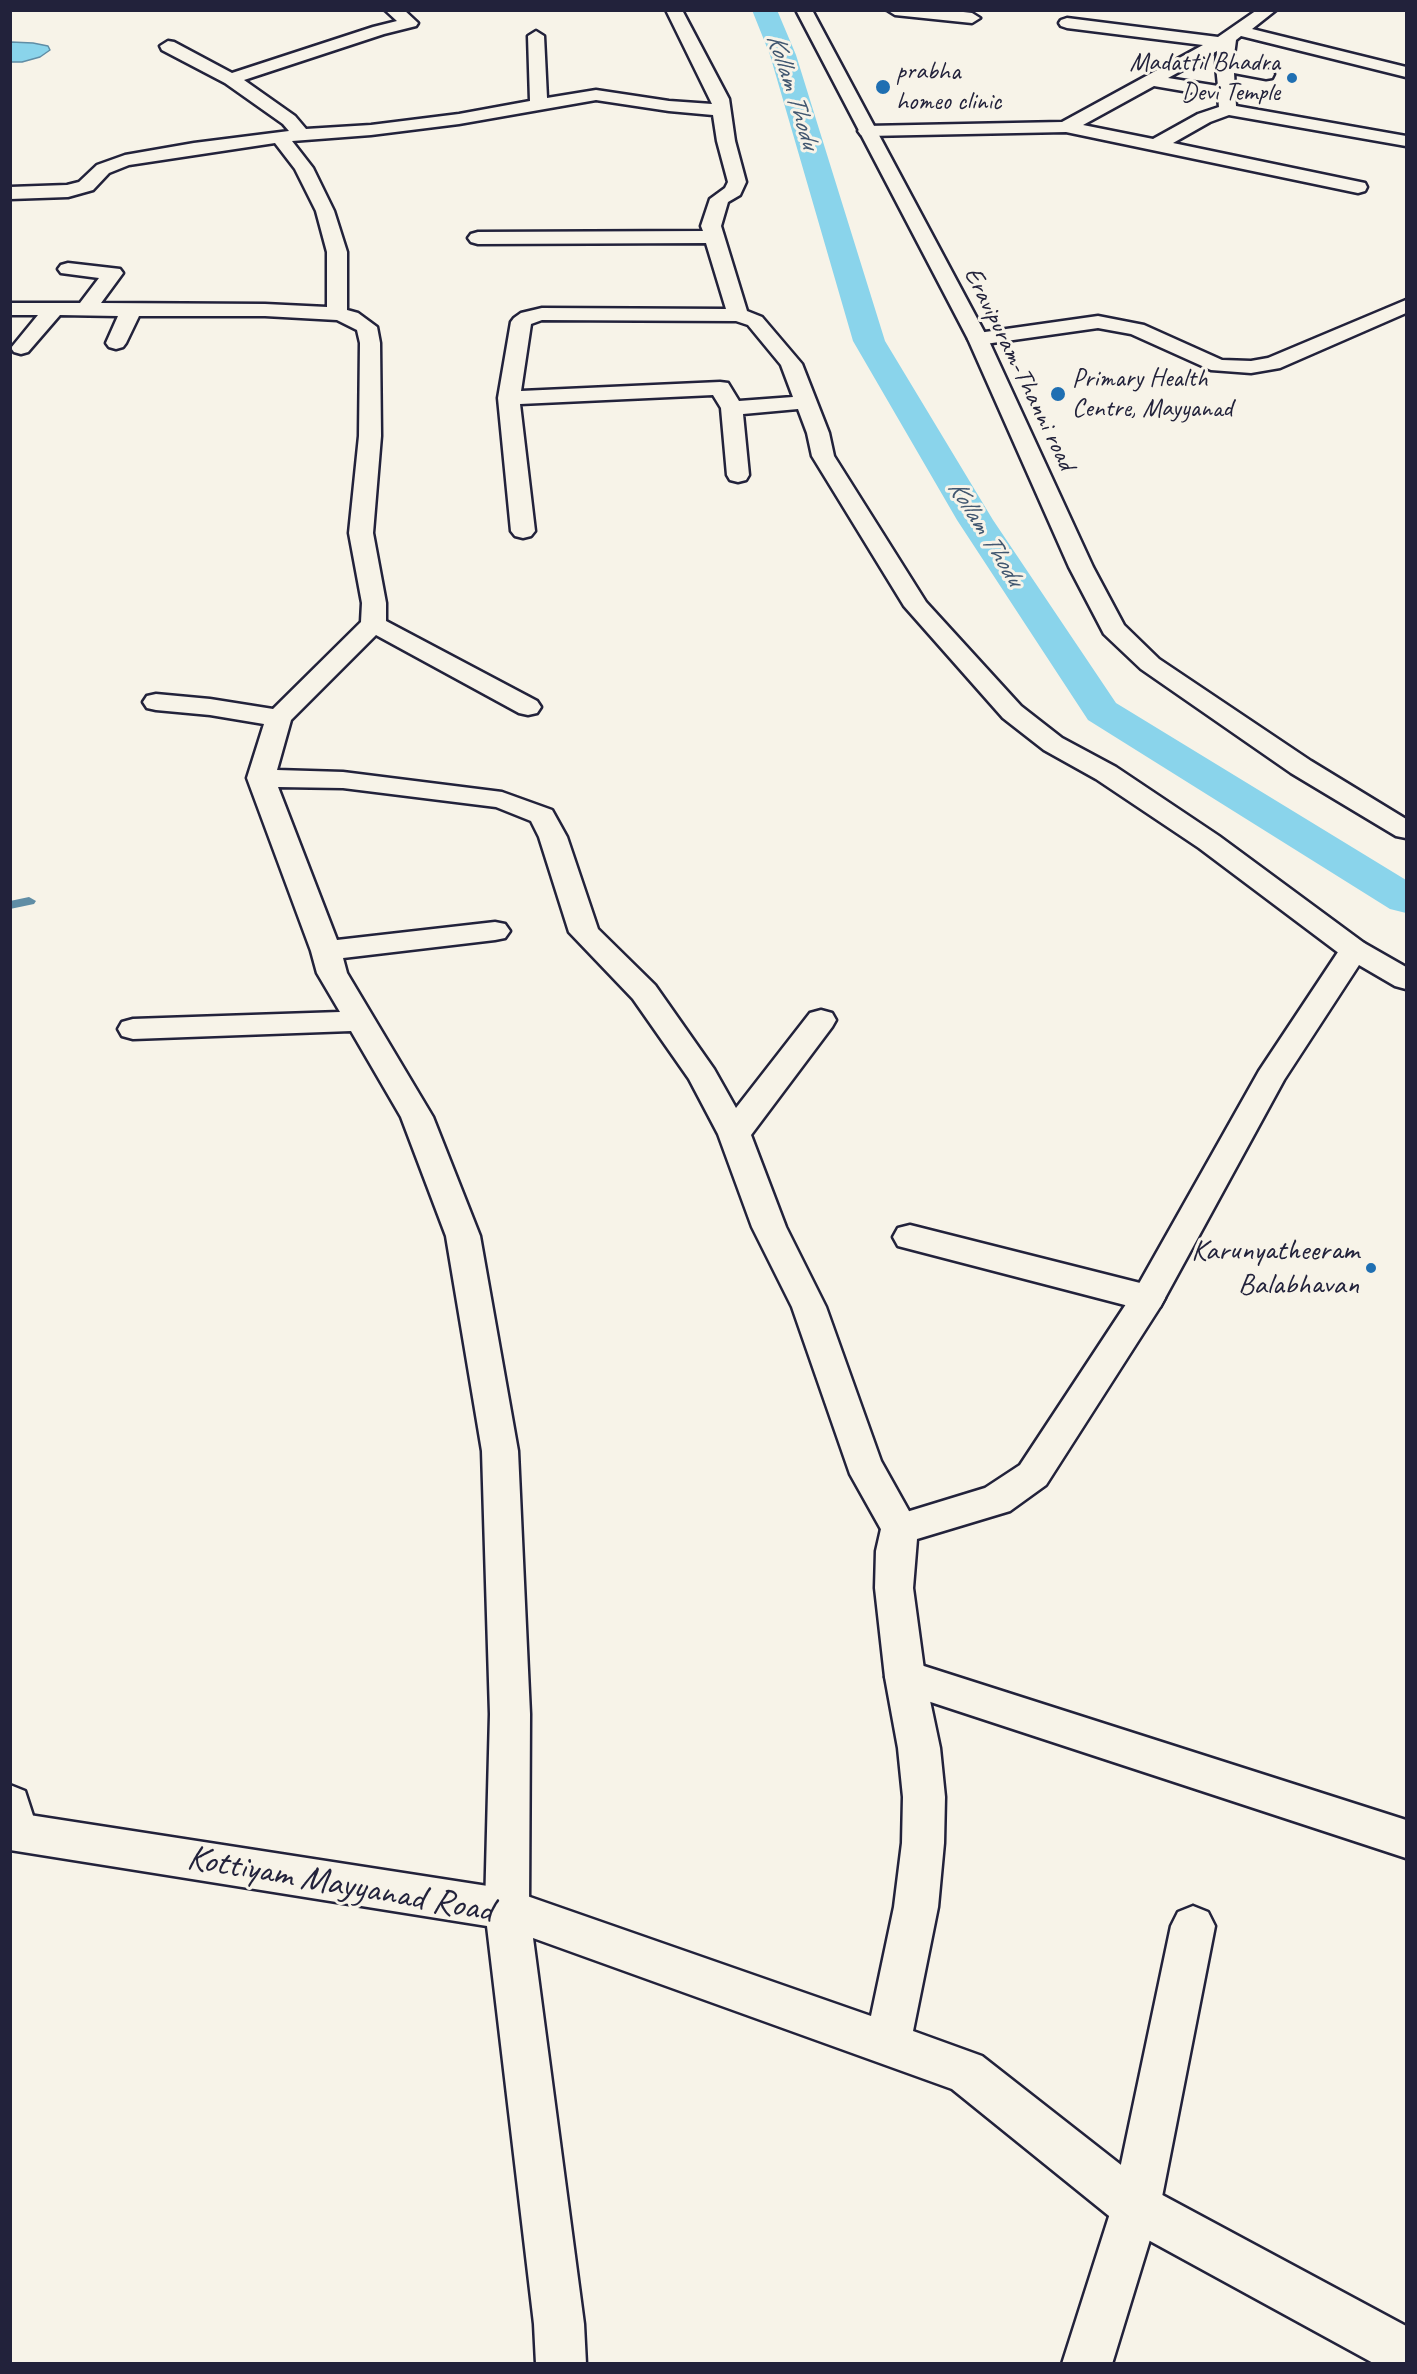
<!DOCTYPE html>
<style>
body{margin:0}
#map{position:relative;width:1417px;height:2374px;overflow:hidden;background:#f7f3e8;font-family:Caveat,sans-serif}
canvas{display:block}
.frame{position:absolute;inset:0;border:12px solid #22223b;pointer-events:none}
</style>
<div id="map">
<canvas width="1417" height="2374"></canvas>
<div class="frame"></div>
</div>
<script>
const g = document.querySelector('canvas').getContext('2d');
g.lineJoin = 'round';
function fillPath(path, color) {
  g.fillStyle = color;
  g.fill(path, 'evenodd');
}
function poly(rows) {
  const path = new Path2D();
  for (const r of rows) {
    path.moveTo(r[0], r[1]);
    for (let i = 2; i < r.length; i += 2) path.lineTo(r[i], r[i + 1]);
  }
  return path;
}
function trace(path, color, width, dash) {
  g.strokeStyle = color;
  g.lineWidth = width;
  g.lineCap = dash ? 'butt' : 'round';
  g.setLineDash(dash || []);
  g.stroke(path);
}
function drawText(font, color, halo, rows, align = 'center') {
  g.font = font + ' Caveat,sans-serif';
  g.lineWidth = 6;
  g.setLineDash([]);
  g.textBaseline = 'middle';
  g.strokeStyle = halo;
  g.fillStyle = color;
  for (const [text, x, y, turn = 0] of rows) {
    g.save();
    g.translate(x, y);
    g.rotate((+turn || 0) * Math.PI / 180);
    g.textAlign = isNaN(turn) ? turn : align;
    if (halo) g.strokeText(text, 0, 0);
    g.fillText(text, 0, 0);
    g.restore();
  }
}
const water = poly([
 [11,42,33,43,48,46,50,50,40,57,22,62,11,62,11,42]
]);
const stream = poly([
 [29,897,36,901,34,904,10,909,10,901,29,897]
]);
const canal = poly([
 [752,10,777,10,796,55,885,341,993,520,1116,703,1406,880,1406,913,1390,909,1088,720,957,520,853,341,770,55,752,10]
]);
const street = poly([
 [385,10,404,10,418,23,416,26,384,34,244,80,295,116,306,129,371,125,459,114,530,101,528,36,536,31,544,36,547,98,596,90,669,101,712,104,666,10,682,10,729,99,735,141,746,182,740,195,728,202,721,226,747,311,762,317,802,364,829,433,834,456,926,602,1021,706,1062,738,1116,767,1219,836,1364,943,1369,950,1364,957,1354,959,1344,957,1199,848,1096,779,1044,750,1003,718,904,606,812,456,807,433,798,409,743,414,749,475,746,480,738,482,730,480,727,475,721,408,713,395,520,404,535,531,531,536,523,538,515,536,511,531,498,398,511,322,514,318,521,313,542,308,726,309,706,243,478,244,471,242,468,238,471,234,478,232,703,231,701,226,710,199,725,188,728,182,717,141,713,115,669,111,596,100,459,124,371,135,292,141,313,168,334,211,347,252,347,310,358,313,377,327,380,343,381,436,373,533,386,603,386,621,537,701,541,707,537,713,528,715,519,713,376,635,291,720,277,770,343,772,502,792,552,810,567,837,598,929,655,985,714,1069,736,1108,810,1013,821,1010,832,1013,836,1020,832,1027,751,1135,786,1227,826,1307,881,1461,919,1529,913,1540,900,1544,887,1540,850,1474,792,1307,752,1227,718,1134,689,1079,633,999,569,932,539,837,531,821,496,807,343,788,278,787,337,940,495,922,505,924,510,931,505,938,495,940,343,958,347,973,433,1117,480,1236,518,1451,530,1714,529,1909,522,1923,507,1929,492,1923,485,1909,490,1714,482,1451,446,1236,401,1117,351,1031,133,1039,122,1036,118,1029,122,1022,133,1019,340,1012,317,973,311,951,247,778,264,724,210,715,156,710,147,708,143,702,147,696,156,694,210,699,273,709,361,622,362,603,349,533,359,436,360,343,357,330,337,320,265,316,139,316,126,343,123,347,116,349,109,347,106,343,118,316,60,315,28,352,21,354,14,352,11,348,38,315,10,315,10,303,80,303,99,278,61,273,58,269,61,265,68,263,120,269,123,273,101,303,265,304,327,307,327,252,316,211,295,169,275,143,129,165,109,173,93,190,68,197,10,199,10,187,67,185,79,182,97,165,125,155,194,143,289,131,283,124,225,83,162,50,160,46,168,41,174,42,232,73,373,27,397,21,385,10],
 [542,320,736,321,748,325,781,365,793,397,739,401,728,383,720,382,521,391,531,324,542,320],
 [887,10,946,10,972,13,980,18,972,23,895,15,887,10],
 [1257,10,1276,10,1252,29,1406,67,1406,77,1241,36,1236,40,1233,63,1272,70,1274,74,1272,78,1266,79,1234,73,1236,106,1406,136,1406,146,1229,115,1210,122,1173,143,1365,183,1367,187,1365,191,1358,193,1066,132,867,136,861,135,858,131,861,127,867,126,1062,122,1203,45,1067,28,1061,26,1059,23,1061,20,1067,18,1218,37,1257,10],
 [1217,51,1216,66,1218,86,1168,78,1217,51],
 [1154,86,1218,97,1219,107,1198,114,1153,139,1083,125,1154,86],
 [1406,300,1406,313,1280,368,1251,373,1211,370,1131,334,1098,328,978,345,971,343,968,339,971,335,978,333,1098,316,1144,325,1222,360,1251,361,1268,358,1406,300],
 [910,1225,1148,1285,1160,1289,1165,1298,1160,1307,1148,1311,898,1246,893,1237,898,1228,910,1225],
 [905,1660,1406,1820,1406,1858,891,1689,885,1677,891,1665,905,1660],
 [10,1785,25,1791,38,1831,32,1845,17,1850,10,1848,10,1785],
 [1193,1906,1208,1912,1215,1926,1160,2207,1112,2364,1062,2364,1112,2207,1171,1926,1178,1912,1193,1906]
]);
const secondary = poly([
 [796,10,812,10,988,339,1093,567,1124,625,1159,659,1311,761,1406,819,1406,838,1396,836,1291,773,1141,669,1104,634,1069,567,968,339,796,10],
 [1354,941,1364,943,1406,967,1406,989,1395,986,1359,965,1284,1080,1160,1307,1046,1485,1010,1511,917,1539,913,1588,925,1677,940,1748,945,1797,944,1843,938,1907,913,2031,982,2056,1153,2190,1406,2326,1406,2364,1375,2364,1119,2224,952,2089,533,1938,584,2324,586,2364,536,2364,534,2324,487,1926,10,1850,10,1812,507,1889,871,2016,894,1907,902,1843,903,1797,898,1748,885,1677,875,1588,876,1551,881,1529,887,1518,985,1488,1020,1465,1136,1289,1259,1071,1344,943,1354,941]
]);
const markers = [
 [1292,78,6,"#1f6fb2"],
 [883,87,8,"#1f6fb2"],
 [1058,394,8,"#1f6fb2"],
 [1371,1268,6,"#1f6fb2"]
];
const farPoinames = [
 ["Madattil Bhadra",1280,63,"right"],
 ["Devi Temple",1280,93,"right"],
 ["prabha",896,72],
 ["homeo clinic",896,102],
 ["Primary Health",1072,379],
 ["Centre, Mayyanad",1072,409]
];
const farStreetnames = [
 ["Eravipuram-Thanni road",1019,369,64]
];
const farWaternames = [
 ["Kollam Thodu",792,91,72],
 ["Kollam Thodu",985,533,58]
];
const poiNames = [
 ["Karunyatheeram",1359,1251],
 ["Balabhavan",1359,1285]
];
const nearStreetnames = [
 ["Kottiyam Mayyanad Road",340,1885,10]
];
fillPath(water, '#8ad4eb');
trace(water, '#608da5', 1.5);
fillPath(stream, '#608da5');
fillPath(canal, '#8ad4eb');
trace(street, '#22223b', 5);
trace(secondary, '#22223b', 5);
fillPath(street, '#f7f3e8');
fillPath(secondary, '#f7f3e8');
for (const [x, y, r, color] of markers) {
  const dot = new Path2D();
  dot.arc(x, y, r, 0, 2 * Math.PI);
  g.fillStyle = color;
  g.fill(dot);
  trace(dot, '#f7f3e8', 2);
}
drawText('26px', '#22223b', '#f7f3e8', farPoinames, 'left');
drawText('26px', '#22223b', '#f7f3e8', farStreetnames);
drawText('italic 27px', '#415770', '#f7f3e8', farWaternames);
drawText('30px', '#22223b', '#f7f3e8', poiNames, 'right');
drawText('36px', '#22223b', '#f7f3e8', nearStreetnames);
</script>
